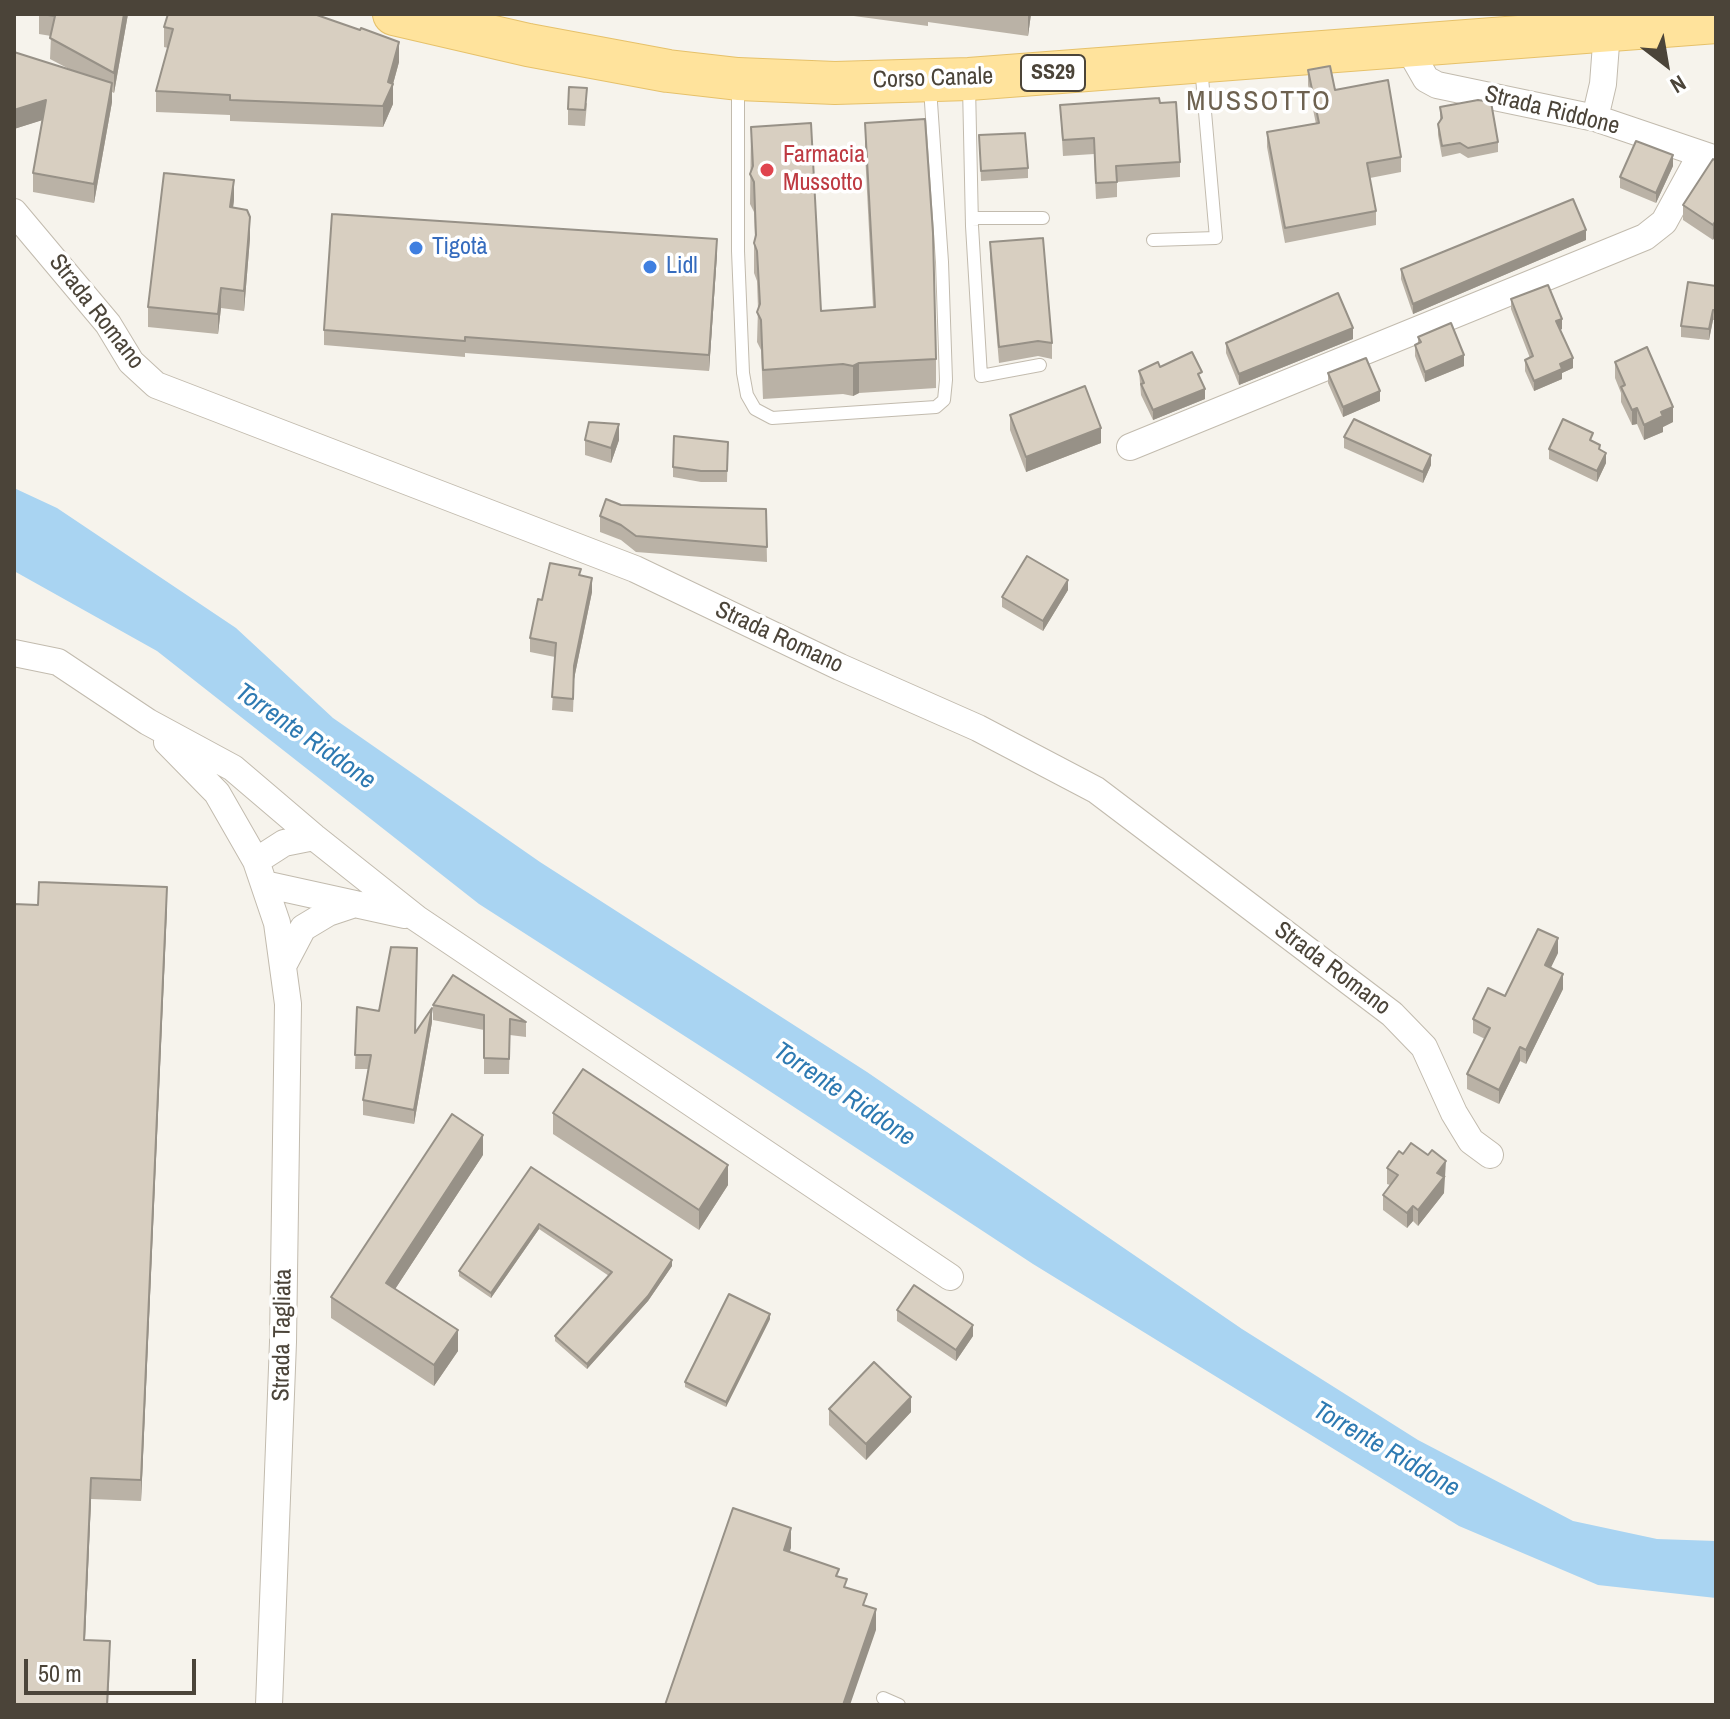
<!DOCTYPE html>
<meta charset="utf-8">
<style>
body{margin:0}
#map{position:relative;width:1730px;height:1719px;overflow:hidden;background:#f6f3ec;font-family:"Archivo Narrow",sans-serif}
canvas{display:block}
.frame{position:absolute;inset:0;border:16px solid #4b4439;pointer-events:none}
.north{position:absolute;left:1626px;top:24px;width:80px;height:80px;-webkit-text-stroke:6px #fff;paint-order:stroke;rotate:149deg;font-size:22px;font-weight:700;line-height:32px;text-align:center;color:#4b4439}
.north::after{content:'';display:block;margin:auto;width:28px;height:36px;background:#4b4439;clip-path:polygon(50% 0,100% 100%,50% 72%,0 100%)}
.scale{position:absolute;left:24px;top:1659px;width:172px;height:36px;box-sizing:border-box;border:4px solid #4b4439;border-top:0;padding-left:10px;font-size:24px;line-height:28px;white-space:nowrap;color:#4b4439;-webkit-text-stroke:6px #fff;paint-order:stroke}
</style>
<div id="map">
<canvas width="1730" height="1719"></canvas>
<div class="frame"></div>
<div class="north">N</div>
<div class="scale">50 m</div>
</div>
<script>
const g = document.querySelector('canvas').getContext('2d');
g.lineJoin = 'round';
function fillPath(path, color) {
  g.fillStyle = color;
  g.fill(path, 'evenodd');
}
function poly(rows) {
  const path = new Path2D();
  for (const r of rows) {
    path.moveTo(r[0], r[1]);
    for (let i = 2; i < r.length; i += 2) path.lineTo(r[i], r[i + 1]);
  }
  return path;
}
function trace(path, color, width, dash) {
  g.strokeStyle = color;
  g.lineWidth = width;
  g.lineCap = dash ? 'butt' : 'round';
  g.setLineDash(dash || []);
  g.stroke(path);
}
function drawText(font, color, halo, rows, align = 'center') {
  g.font = font + ' "Archivo Narrow",sans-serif';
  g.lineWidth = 7;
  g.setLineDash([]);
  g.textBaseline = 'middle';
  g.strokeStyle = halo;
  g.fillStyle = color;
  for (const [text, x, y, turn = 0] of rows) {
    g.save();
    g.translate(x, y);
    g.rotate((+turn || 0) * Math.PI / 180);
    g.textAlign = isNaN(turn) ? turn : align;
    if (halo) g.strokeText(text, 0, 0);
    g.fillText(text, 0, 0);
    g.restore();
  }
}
const water = poly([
 [14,488,57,508,236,628,333,718,540,862,867,1072,1242,1329,1418,1440,1573,1521,1657,1539,1716,1541,1716,1598,1598,1585,1459,1526,1033,1264,736,1069,479,904,157,651,14,571]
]);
const lane = poly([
 [738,86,738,251,743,373,747,395,755,409,772,418,936,407,944,400,946,380,942,262,930,88],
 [969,86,972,226,981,376,1040,365],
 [972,218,1043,218],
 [1153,240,1216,238,1201,66],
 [883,1698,899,1705]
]);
const street = poly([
 [1406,44,1426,79,1437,85,1595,118,1716,159],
 [1595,118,1603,84,1607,31],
 [14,212,108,324,131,362,156,385,635,569,840,667,978,728,1096,790,1392,1014,1424,1047,1454,1113,1471,1141,1490,1155],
 [1130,447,1645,237,1664,222,1701,154],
 [14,653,58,662,148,722,233,768,314,837,416,918,950,1277],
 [167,742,217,793,256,861,277,923,288,1004,283,1342,269,1705],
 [256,861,284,843,314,837],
 [264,884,405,915],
 [283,966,303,928,328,913,355,904]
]);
const primary = poly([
 [394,14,528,45,668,71,738,79,835,83,969,79,1716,22]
]);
const wall = poly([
 [39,14,128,14,114,93,112,92,112,102,94,203,33,192,33,173,42,120,14,129,71,70,50,59,51,36,39,34],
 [839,14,1031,14,1028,36,928,22,928,26],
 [164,27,399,62,393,84,393,104,383,127,230,121,230,115,156,112,156,91,168,48,164,47],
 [1308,70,1335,90,1401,157,1401,172,1370,178,1376,211,1376,225,1285,243,1267,147,1267,132,1316,124,1308,85],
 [587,103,585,126,568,125,568,109],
 [1160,103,1180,162,1180,177,1117,182,1117,197,1096,199,1094,154,1063,156,1060,105],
 [1440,107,1498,142,1498,152,1468,158,1460,153,1442,157,1438,135,1438,124,1440,120],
 [865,123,936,359,936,388,859,393,853,396,843,394,763,399,761,350,757,342,758,309,757,281,754,273,754,243,755,239,754,212,750,204,751,127,821,311,873,307,865,153],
 [979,135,1028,168,1028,178,981,181],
 [1716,161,1713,240,1683,220,1683,205],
 [1673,166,1656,203,1620,188,1620,177],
 [234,200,233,208,250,238,244,311,221,308,218,334,148,327,148,307],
 [1586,240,1413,314,1401,279,1401,269],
 [990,242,1052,343,1052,359,1038,356,999,363,990,258],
 [717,254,709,371,465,353,465,357,324,345,324,330],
 [1716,286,1716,320,1713,320,1709,340,1681,337,1681,326],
 [1511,299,1562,329,1560,330,1573,368,1562,373,1562,379,1534,391,1525,371,1525,360,1530,358,1511,309],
 [1418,337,1464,366,1425,382,1415,356,1415,345,1418,344],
 [1353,339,1239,385,1226,353,1226,343],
 [1615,362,1673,422,1663,427,1663,432,1644,440,1637,424,1632,425,1621,402,1621,393,1615,378],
 [1160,367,1202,381,1205,399,1153,420,1141,395,1139,371],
 [1328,373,1380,401,1343,417,1328,383],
 [1010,415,1101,443,1026,472,1010,430],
 [1344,437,1431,465,1423,483,1344,448],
 [585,440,619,440,611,463,585,455],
 [728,442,727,482,701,482,673,477,673,467],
 [1593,442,1600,450,1606,463,1597,482,1549,459,1549,449],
 [621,505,766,509,767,562,636,552,621,540,600,532,600,516],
 [581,575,592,592,574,679,573,712,552,710,555,657,530,652,530,638,542,600],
 [1068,590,1043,631,1002,607,1002,597],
 [167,907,141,1501,91,1499,85,1640,110,1662,108,1705,14,1705],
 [1558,953,1550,968,1563,989,1526,1064,1520,1061,1499,1104,1467,1089,1467,1074,1485,1039,1473,1033,1473,1019,1505,996],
 [433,1005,526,1022,526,1037,510,1035,509,1074,484,1074,484,1030,433,1020],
 [357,1007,415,1032,432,1022,414,1124,363,1115,363,1100,368,1069,355,1069],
 [553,1113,728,1185,699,1230,553,1134],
 [483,1155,395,1289,458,1351,434,1386,331,1318,331,1297],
 [531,1167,672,1266,648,1301,587,1369,555,1341,555,1336,609,1276,539,1229,491,1298,459,1276,459,1271],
 [1387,1168,1446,1176,1444,1179,1444,1193,1418,1226,1413,1221,1407,1228,1383,1210,1383,1195,1390,1185,1387,1184],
 [897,1310,973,1336,956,1361,897,1321],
 [770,1319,726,1407,685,1387,685,1382],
 [829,1409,911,1412,866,1460,829,1425]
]);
const shadedWall = poly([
 [124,14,128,14,114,93,114,73],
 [1028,14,1031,14,1028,36],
 [399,42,399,62,393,84,393,104,383,127,383,106,388,82],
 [112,83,112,102,94,203,94,184],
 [46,100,46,119,14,129,14,110],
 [1673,155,1673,166,1656,203,1656,193],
 [234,180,234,200,230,228,230,207],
 [250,217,250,238,244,311,244,291],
 [1716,220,1716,235,1713,240,1713,225],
 [1586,230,1586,240,1413,314,1413,304],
 [717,239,717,254,709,371,709,355],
 [221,288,221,308,218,334,218,314],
 [1713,310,1713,320,1709,340,1709,329],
 [1562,319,1562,329,1556,332,1556,321],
 [1353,328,1353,339,1239,385,1239,374],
 [1464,355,1464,366,1425,382,1425,372],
 [1573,358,1573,368,1562,373,1562,379,1534,391,1534,381,1560,364],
 [859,363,859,393,853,396,853,366],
 [1205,389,1205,399,1153,420,1153,410],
 [1380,391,1380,401,1343,417,1343,407],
 [1673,407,1673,422,1663,427,1663,432,1644,440,1644,425,1661,412],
 [1637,408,1637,424,1632,425,1632,410],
 [619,424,619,440,611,463,611,448],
 [1101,428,1101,443,1026,472,1026,457],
 [1606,453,1606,463,1597,482,1597,471],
 [1431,455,1431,465,1423,483,1423,472],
 [592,578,592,592,574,679,573,712,574,666],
 [1068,580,1068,590,1043,631,1043,621],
 [167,887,167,907,141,1501,141,1480],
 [1558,938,1558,953,1545,980,1545,965],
 [1563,974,1563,989,1526,1064,1526,1050],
 [432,1008,432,1022,414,1124,414,1110],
 [1520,1047,1520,1061,1499,1104,1499,1090],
 [483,1135,483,1155,386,1303,386,1283],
 [1446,1161,1444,1193,1418,1226,1418,1210,1437,1173],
 [728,1165,728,1185,699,1230,699,1210],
 [1413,1206,1413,1221,1407,1228,1407,1213],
 [539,1224,539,1229,491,1298,491,1293],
 [672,1260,672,1266,648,1301,587,1369,587,1364],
 [770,1314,770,1319,726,1407,726,1402],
 [973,1325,973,1336,956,1361,956,1350],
 [458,1330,458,1351,434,1386,434,1365],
 [911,1397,911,1412,866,1460,866,1444],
 [91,1478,91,1499,84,1661,84,1640],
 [791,1528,791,1548,784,1570,784,1550],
 [876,1609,876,1630,850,1705,843,1705]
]);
const building = poly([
 [41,14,124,14,114,73,50,38,55,16,41,14],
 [168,14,314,14,360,30,361,28,399,42,388,82,393,84,383,106,230,100,230,95,156,91,173,29,164,27,168,14],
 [14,52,112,83,94,184,33,173,46,100,14,110,14,52],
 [1330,66,1335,90,1388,80,1401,157,1367,163,1376,211,1285,228,1267,132,1319,123,1308,70,1330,66],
 [569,87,587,88,585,110,568,109,569,87],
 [1159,98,1160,103,1176,102,1180,162,1116,166,1117,182,1096,183,1094,138,1063,140,1060,105,1159,98],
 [1478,100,1491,102,1498,142,1468,148,1460,143,1442,146,1438,124,1442,118,1440,107,1478,100],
 [925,119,933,233,936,359,859,363,853,366,843,364,763,370,761,320,757,312,760,304,757,251,754,243,756,235,754,182,750,174,753,166,751,127,811,123,821,311,875,307,865,123,925,119],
 [1025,133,1028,168,981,171,979,135,1025,133],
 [1636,141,1673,155,1656,193,1620,177,1636,141],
 [1713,159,1716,161,1716,220,1713,225,1683,205,1713,159],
 [164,173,234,180,230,207,247,210,250,217,244,291,221,288,218,314,148,307,164,173],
 [1573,199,1586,230,1413,304,1401,269,1573,199],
 [332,214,717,239,709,355,465,337,465,341,324,330,332,214],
 [1043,238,1052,343,1038,341,999,347,990,242,1043,238],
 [1688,282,1716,286,1716,310,1713,310,1709,329,1681,326,1688,282],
 [1548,285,1562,319,1556,321,1573,358,1560,364,1562,369,1534,381,1525,360,1533,356,1511,299,1548,285],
 [1338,293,1353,328,1239,374,1226,343,1338,293],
 [1451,323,1464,355,1425,372,1415,345,1421,342,1418,337,1451,323],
 [1647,347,1673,407,1661,412,1663,416,1644,425,1637,408,1632,410,1621,387,1625,385,1615,362,1647,347],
 [1192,352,1202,372,1198,374,1205,389,1153,410,1141,384,1144,383,1139,371,1158,362,1160,367,1192,352],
 [1366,358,1380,391,1343,407,1328,373,1366,358],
 [1085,386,1101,428,1026,457,1010,415,1085,386],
 [1354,419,1431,455,1423,472,1344,437,1354,419],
 [1563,419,1593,433,1590,440,1600,445,1599,449,1606,453,1597,471,1549,449,1563,419],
 [589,422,619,424,611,448,585,440,589,422],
 [674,436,728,442,727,471,701,471,673,467,674,436],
 [606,499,621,505,766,509,767,547,636,536,621,525,600,516,606,499],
 [1027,556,1068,580,1043,621,1002,597,1027,556],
 [550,563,581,569,579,575,592,578,574,666,573,699,552,697,556,643,530,638,538,599,542,600,550,563],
 [39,882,167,887,141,1480,91,1478,84,1640,110,1641,107,1705,14,1705,14,904,38,905,39,882],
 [1538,929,1558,938,1545,965,1563,974,1526,1050,1520,1047,1499,1090,1467,1074,1490,1028,1473,1019,1488,988,1505,996,1538,929],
 [391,947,417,948,415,1033,432,1008,414,1110,363,1100,371,1055,355,1055,357,1007,379,1011,391,947],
 [453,975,526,1022,510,1019,509,1059,484,1058,484,1015,433,1005,453,975],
 [583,1069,728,1165,699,1210,553,1113,583,1069],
 [452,1114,483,1135,386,1283,458,1330,434,1365,331,1297,452,1114],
 [1411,1143,1428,1155,1432,1150,1446,1161,1437,1173,1444,1177,1418,1210,1413,1206,1407,1213,1383,1195,1398,1175,1387,1168,1399,1151,1403,1154,1411,1143],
 [531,1167,672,1260,648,1296,587,1364,555,1336,612,1272,539,1224,491,1293,459,1271,531,1167],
 [914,1285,973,1325,956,1350,897,1310,914,1285],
 [729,1294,770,1314,726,1402,685,1382,729,1294],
 [874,1362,911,1397,866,1444,829,1409,874,1362],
 [733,1508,791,1528,784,1550,839,1569,836,1576,847,1579,844,1587,867,1594,863,1605,876,1609,843,1705,665,1705,733,1508]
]);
const markers = [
 [767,170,8,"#e0444e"],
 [416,248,8,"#3f7fe0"],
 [650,267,8,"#3f7fe0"]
];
const shields = [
 [1053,73,64]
];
const shieldNames = [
 ["SS29",1053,73]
];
const streetNames = [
 ["Corso Canale",933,79,-2],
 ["Strada Riddone",1552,111,14],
 ["Strada Romano",96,312,52],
 ["Strada Romano",779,638,25],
 ["Strada Romano",1332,969,37],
 ["Strada Tagliata",283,1335,-89]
];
const healthNames = [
 ["Farmacia",783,156],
 ["Mussotto",783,184]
];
const shopNames = [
 ["Tigotà",432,248],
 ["Lidl",666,267]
];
const waterNames = [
 ["Torrente Riddone",305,737,35],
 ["Torrente Riddone",844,1095,34],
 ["Torrente Riddone",1386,1450,30]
];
const quarterNames = [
 ["MUSSOTTO",1259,102]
];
fillPath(water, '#a9d4f2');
trace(lane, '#c2bbae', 14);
trace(street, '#c2bbae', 28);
trace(primary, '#e6c16a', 44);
trace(lane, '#fff', 12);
trace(street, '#fff', 26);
trace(primary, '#ffe39c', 42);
fillPath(wall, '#bab2a6');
fillPath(shadedWall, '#979187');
fillPath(building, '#d8cfc1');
trace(building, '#979187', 2);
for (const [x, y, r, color] of markers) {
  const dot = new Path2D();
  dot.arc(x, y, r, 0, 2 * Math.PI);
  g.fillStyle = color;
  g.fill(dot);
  trace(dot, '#fff', 3);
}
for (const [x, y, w] of shields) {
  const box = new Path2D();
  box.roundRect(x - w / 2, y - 18, w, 36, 6);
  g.fillStyle = '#fff';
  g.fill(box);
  trace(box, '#4b4439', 2);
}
drawText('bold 22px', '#4b4439', null, shieldNames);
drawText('24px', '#4b4439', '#fff', streetNames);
drawText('24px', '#be3a42', '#fff', healthNames, 'left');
drawText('24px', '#366cbe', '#fff', shopNames, 'left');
drawText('italic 26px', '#2e7ab2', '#fff', waterNames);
g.letterSpacing = '2px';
drawText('28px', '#6e6250', '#fff', quarterNames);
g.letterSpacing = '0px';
</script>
